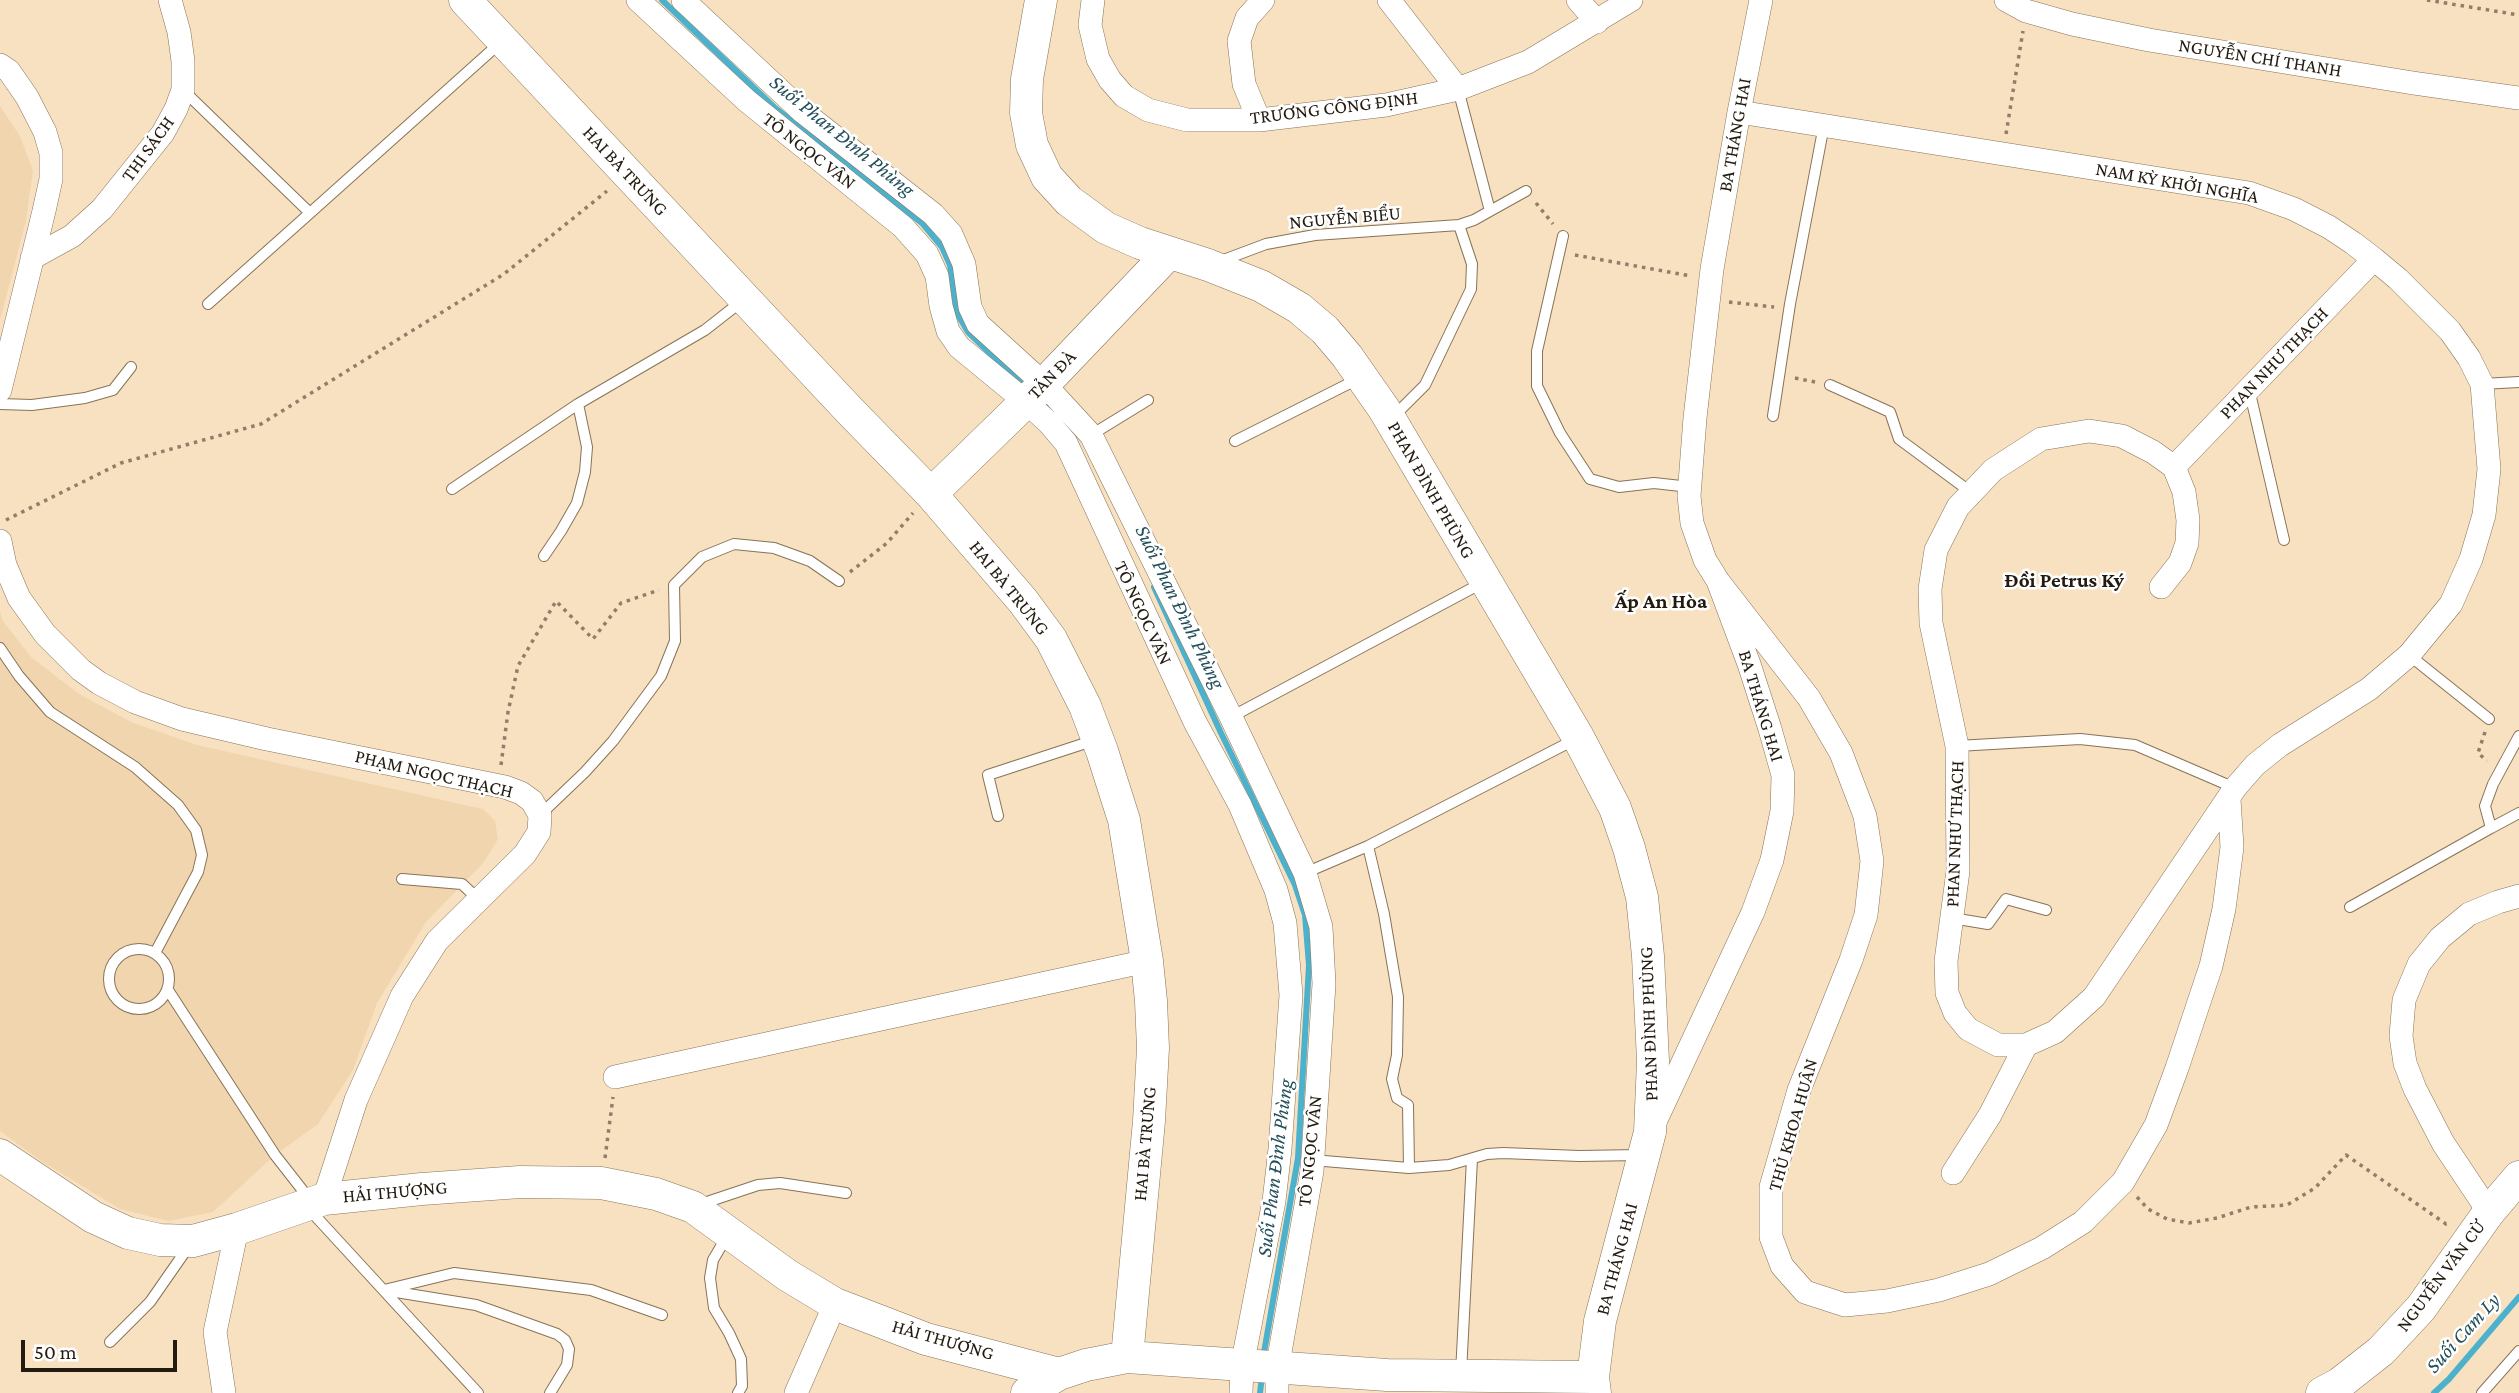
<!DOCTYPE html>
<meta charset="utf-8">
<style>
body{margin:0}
#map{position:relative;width:2519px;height:1393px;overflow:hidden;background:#f8e1c1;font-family:"Crimson Pro",serif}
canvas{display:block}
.scale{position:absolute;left:21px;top:1340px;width:156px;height:32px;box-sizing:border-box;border:4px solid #231b0f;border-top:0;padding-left:9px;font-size:21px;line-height:24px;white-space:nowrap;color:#231b0f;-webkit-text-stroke:5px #fff;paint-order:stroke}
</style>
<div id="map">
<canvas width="2519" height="1393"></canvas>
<div class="scale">50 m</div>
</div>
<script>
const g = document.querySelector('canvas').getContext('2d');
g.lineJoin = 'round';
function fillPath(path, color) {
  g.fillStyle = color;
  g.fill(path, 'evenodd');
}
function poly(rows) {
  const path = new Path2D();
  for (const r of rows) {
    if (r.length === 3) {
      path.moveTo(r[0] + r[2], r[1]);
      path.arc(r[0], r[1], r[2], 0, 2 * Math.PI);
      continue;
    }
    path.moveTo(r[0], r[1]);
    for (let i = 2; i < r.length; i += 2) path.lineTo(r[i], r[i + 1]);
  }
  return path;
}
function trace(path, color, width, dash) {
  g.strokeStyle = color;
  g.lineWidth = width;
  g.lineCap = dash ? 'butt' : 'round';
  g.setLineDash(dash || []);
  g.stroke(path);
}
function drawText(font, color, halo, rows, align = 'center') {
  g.font = font + ' "Crimson Pro",serif';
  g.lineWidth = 5;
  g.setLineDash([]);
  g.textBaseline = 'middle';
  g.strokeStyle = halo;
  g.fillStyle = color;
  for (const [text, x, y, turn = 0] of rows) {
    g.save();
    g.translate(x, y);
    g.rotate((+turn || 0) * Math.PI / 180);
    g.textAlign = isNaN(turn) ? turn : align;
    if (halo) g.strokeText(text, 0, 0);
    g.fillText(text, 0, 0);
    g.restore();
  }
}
const built = poly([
 [0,106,20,136,33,171,26,221,0,320],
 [0,612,3,621,31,657,79,694,131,722,197,745,483,809,495,821,498,839,484,862,426,922,377,1003,353,1070,318,1124,275,1155,213,1212,168,1221,120,1209,41,1161,0,1131]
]);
const stream = poly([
 [662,0,774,107,923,224,942,247,950,265,957,313,968,332,1000,363,1030,387],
 [1154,587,1221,733,1295,885,1305,915,1309,965,1298,1158,1263,1358],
 [1260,1393,1262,1376],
 [2434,1393,2449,1379,2519,1297]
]);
const path = poly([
 [2427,0,2519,15],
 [2006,134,2023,31],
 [1536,203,1553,224],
 [1575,255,1691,276],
 [1729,302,1774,307],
 [1795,378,1815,382],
 [6,520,121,463,261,424,504,274,607,191],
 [850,572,887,543,913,513],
 [2485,732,2478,753,2487,761],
 [501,765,508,712,518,666,556,601,593,639,621,603,659,590],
 [605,1158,613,1097],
 [2137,1197,2148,1209,2167,1219,2189,1223,2217,1218,2251,1207,2287,1205,2315,1188,2346,1155,2446,1224,2450,1223]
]);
const lane = poly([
 [183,90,310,213,208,304],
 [1490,211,1526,191],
 [310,213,501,42],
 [1563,236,1537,351,1537,386,1560,433,1590,479,1619,487,1654,483,1690,487],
 [1218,262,1266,244,1315,235,1459,225,1474,220,1490,211,1458,89],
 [2482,384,2519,382],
 [1830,385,1890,412,1899,439,1972,493],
 [2249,389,2284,540],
 [0,404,32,405,85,398,113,390,131,367],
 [1773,416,1790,304,1824,125],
 [1392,418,1425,385,1471,289,1472,264,1459,225],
 [1091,435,1148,400],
 [1235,441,1360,378],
 [452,489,578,404,705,330,742,301],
 [544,556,561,531,577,503,585,472,587,447,578,404],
 [0,648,19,676,50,712,135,767,178,805,196,830,202,855,198,872,155,953],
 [2409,655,2489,719],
 [1231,717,1482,583],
 [2519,736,2493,784,2485,806,2491,828,2519,813],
 [1957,746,2080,739,2135,745,2235,788],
 [540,815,585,772,613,741,661,676,675,641,674,585,702,557,734,544,774,548,810,561,839,581],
 [998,816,988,775,1095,740],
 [1368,846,1384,914,1398,997,1397,1055,1392,1079,1397,1098,1408,1105,1409,1168],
 [1305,873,1368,846,1576,739],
 [402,879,462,884,478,899],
 [2350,907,2491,828],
 [1952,918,1988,924,2006,899,2046,910],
 [139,979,30],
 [168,990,275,1155,311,1201],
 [1312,1160,1409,1168,1449,1165,1487,1154,1503,1153,1579,1156,1640,1155],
 [698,1205,758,1185,780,1183,846,1193],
 [307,1207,478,1393],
 [727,1236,713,1260,710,1278,714,1308,729,1333,741,1359,742,1386,738,1393],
 [384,1290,454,1273,591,1290,662,1315],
 [390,1291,476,1305,557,1334,565,1340,569,1349,567,1365,550,1393],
 [110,1342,150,1302,189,1246],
 [1461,1373,1472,1159],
 [2482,1393,2519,1351]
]);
const street = poly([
 [638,0,747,101,903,227,927,254,937,276,941,306,948,331,959,347,1026,402,1049,423,1066,443,1195,722,1240,805,1276,890,1285,923,1291,995,1280,1149,1274,1201,1242,1366,1241,1393],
 [683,0,803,112,933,214,951,234,964,264,970,307,978,324,1044,384,1091,435,1231,717,1305,873,1321,927,1324,984,1312,1171,1277,1369,1277,1393],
 [1093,0,1090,25,1098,59,1110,80,1124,96,1148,110,1187,120,1259,120,1386,105,1458,89,1528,62,1631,0],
 [1389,0,1458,89],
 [1578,0,1597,22],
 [2006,0,2026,11,2072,24,2149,40,2413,83,2519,98],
 [0,65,9,71,27,97,45,132,51,153,51,179,44,211,0,390],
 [1739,112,2249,193,2294,209,2329,227,2353,243,2374,259,2398,279,2450,331,2469,358,2482,384,2489,469,2484,515,2471,559,2451,604,2409,655,2369,689,2280,745,2255,765,2235,788,2094,997,2055,1032,2026,1045,1998,1045,1968,1029,1955,1013,1947,993,1946,961,1958,871,1957,746,1931,623,1930,589,1936,550,1958,507,1993,470,2041,439,2089,431,2122,436,2153,452,2174,467,2374,259],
 [1259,120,1244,84,1239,41,1247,18,1263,0],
 [32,258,72,236,102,209,163,133,176,109,183,90,183,61,179,32,170,0],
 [0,541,5,565,19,598,45,634,81,670,99,683,135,702,182,719,267,739,505,787,521,793,532,801,540,815,539,832,525,854,437,941,402,996,356,1100,324,1199],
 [1718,581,1809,698,1841,753,1865,816,1872,861,1866,915,1851,960,1799,1090,1771,1187,1771,1237,1782,1266,1805,1292,1845,1305,1887,1301,1939,1290,1989,1274,2042,1248,2083,1222,2123,1182,2156,1125,2177,1068,2211,966,2224,909,2232,847,2229,799],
 [2161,587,2180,563,2187,543,2188,520,2184,492,2174,467],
 [615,1077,1147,961],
 [1655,1122,1753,912,1772,860,1782,811,1783,775,1770,729,1749,664,1718,581,1705,560,1692,523,1689,496,1695,418,1712,269,1739,112,1761,0],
 [1953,1173,1990,1115,2026,1045],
 [2489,1212,2443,1143,2415,1089,2405,1063,2401,1036,2404,1000,2419,964,2440,938,2469,914,2498,902,2519,896],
 [224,1393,215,1332,237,1229],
 [796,1393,835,1304]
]);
const secondary = poly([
 [465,0,850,411,931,494,1023,601,1051,639,1085,706,1102,751,1124,820,1147,961,1151,1001,1153,1048,1149,1121,1127,1357],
 [1041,0,1027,79,1026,113,1032,145,1047,177,1069,201,1106,228,1140,243,1208,265,1261,286,1299,308,1325,330,1347,356,1384,409,1578,737,1615,808,1629,848,1642,897,1648,956,1653,1061,1650,1132,1600,1321,1593,1377,1595,1393],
 [931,494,1044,384,1169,253],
 [0,1155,93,1217,128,1233,160,1240,193,1241,237,1229,324,1199,422,1189,520,1182,601,1183,656,1194,693,1207,787,1275,835,1304,926,1339,1059,1374],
 [1027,1393,1059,1374,1086,1365,1127,1357,1387,1375,1593,1377],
 [2322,1393,2339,1384,2381,1351,2421,1308,2489,1212,2519,1177]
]);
const streetNames = [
 ["NGUYỄN CHÍ THANH",2260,58,9],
 ["TRƯƠNG CÔNG ĐỊNH",1334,108,-7],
 ["BA THÁNG HAI",1735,135,-80],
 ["THI SÁCH",148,149,-54],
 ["TÔ NGỌC VÂN",809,151,38],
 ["HAI BÀ TRƯNG",625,171,47],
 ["NAM KỲ KHỞI NGHĨA",2177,183,10],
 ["NGUYỄN BIỂU",1345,218,-5],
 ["PHAN NHƯ THẠCH",2274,363,-46],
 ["TẢN ĐÀ",1052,375,-46],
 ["PHAN ĐÌNH PHÙNG",1431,490,60],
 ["HAI BÀ TRƯNG",1009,588,51],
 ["TÔ NGỌC VÂN",1143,613,65],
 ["BA THÁNG HAI",1761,706,73],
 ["PHẠM NGỌC THẠCH",434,774,13],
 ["PHAN NHƯ THẠCH",1955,834,-88],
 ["PHAN ĐÌNH PHÙNG",1649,1024,-92],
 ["THỦ KHOA HUÂN",1793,1125,-74],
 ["HAI BÀ TRƯNG",1145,1144,-85],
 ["TÔ NGỌC VÂN",1310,1151,-84],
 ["HẢI THƯỢNG",395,1192,-5],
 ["BA THÁNG HAI",1617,1259,-75],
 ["NGUYỄN VĂN CỪ",2441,1276,-53],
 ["HẢI THƯỢNG",943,1340,16]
];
const waterNames = [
 ["Suối Phan Đình Phùng",842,136,39],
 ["Suối Phan Đình Phùng",1180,607,64],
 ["Suối Phan Đình Phùng",1275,1168,-83],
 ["Suối Cam Ly",2463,1333,-48]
];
const neighbourhoodNames = [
 ["Đồi Petrus Ký",2064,581],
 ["Ấp An Hòa",1661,602]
];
fillPath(built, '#f1d5af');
trace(stream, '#4cb1cc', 6);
trace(lane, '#887356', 12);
trace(street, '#887356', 24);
trace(secondary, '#887356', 33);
trace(path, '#8f7f69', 3.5, [3.5, 5]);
trace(lane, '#fff', 10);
trace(street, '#fff', 23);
trace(secondary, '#fff', 32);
drawText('19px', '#231b0f', '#fff', streetNames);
drawText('italic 21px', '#234f5b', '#fff', waterNames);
drawText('bold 21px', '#231b0f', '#fff', neighbourhoodNames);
</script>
